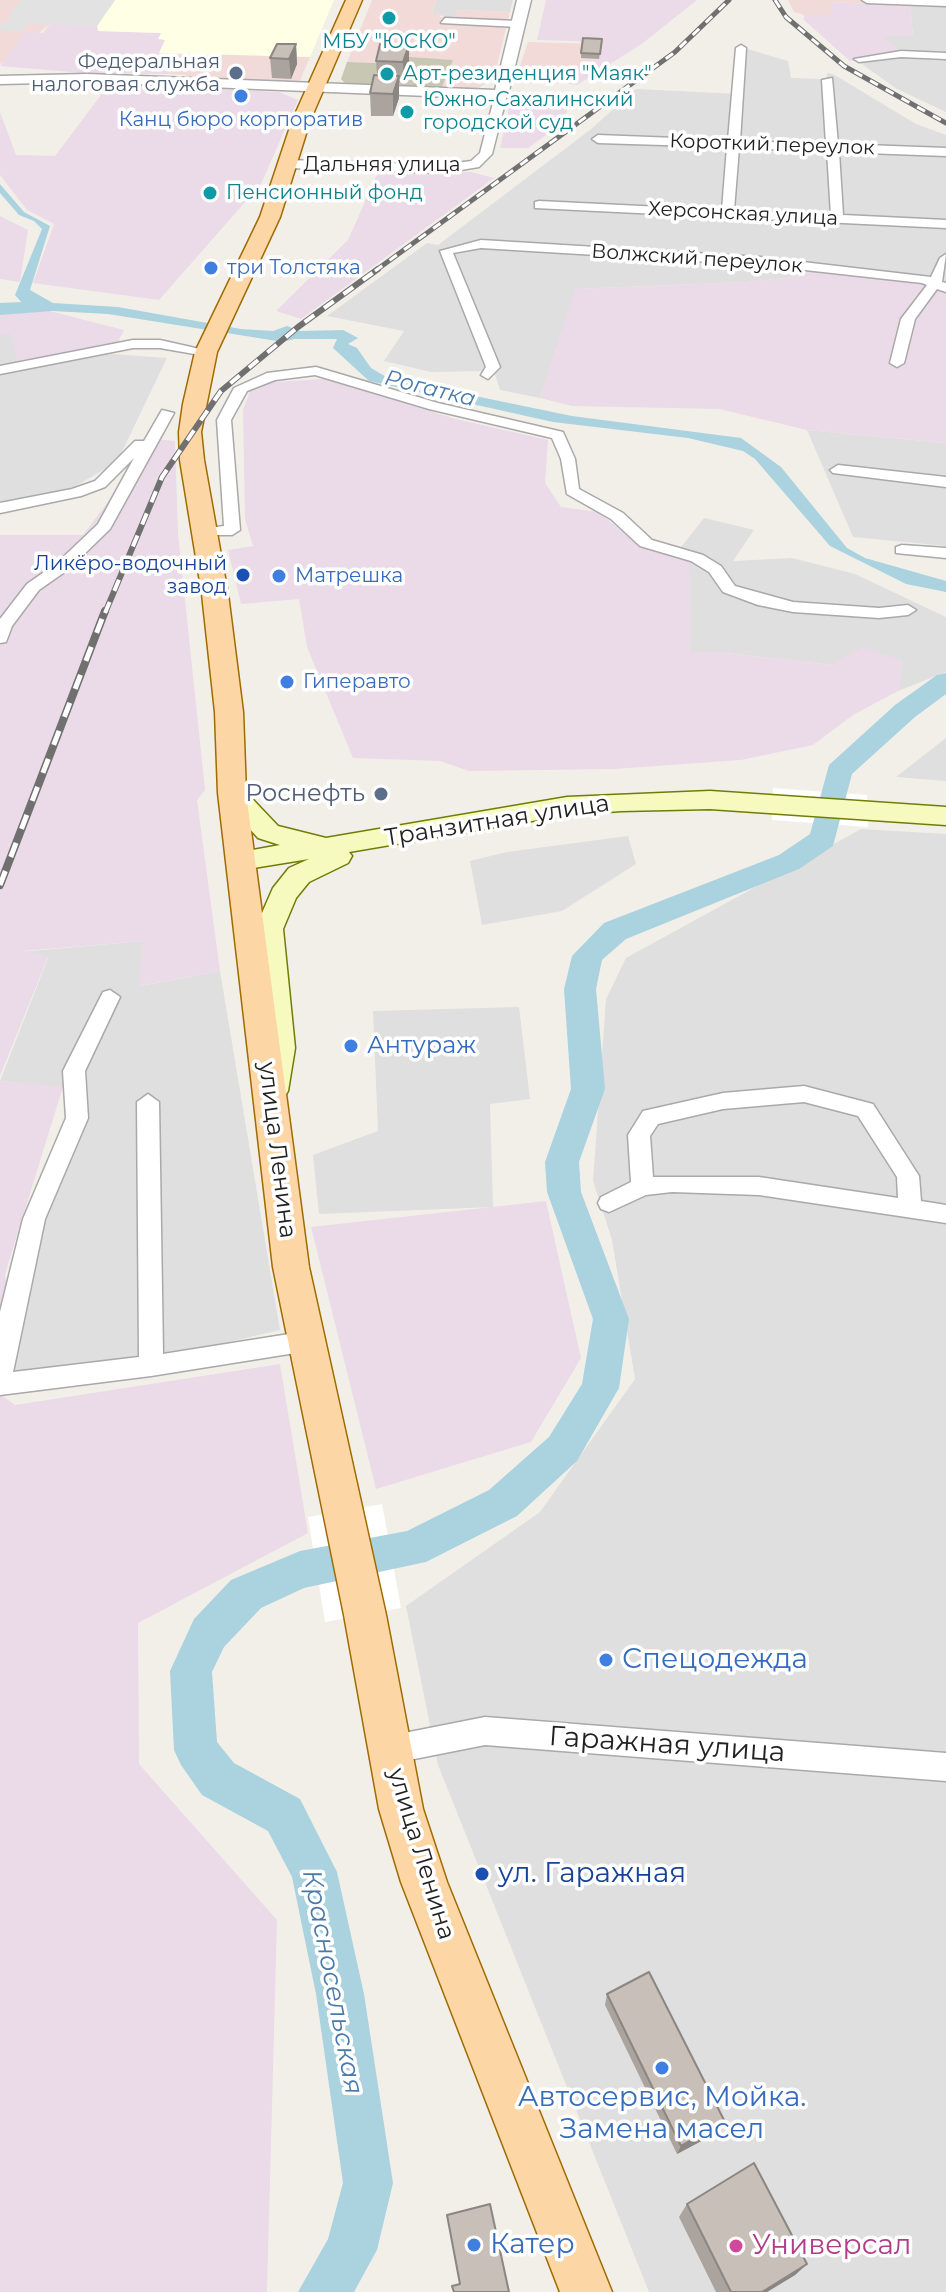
<!DOCTYPE html>
<meta charset="utf-8">
<style>
body{margin:0}
canvas{display:block;background:#f2efe9}
</style>
<canvas width="946" height="2292"></canvas>
<script>
const g = document.querySelector('canvas').getContext('2d');
g.lineJoin = 'round';
function fillPath(path, color) {
  g.fillStyle = color;
  g.fill(path, 'evenodd');
}
function poly(rows) {
  const path = new Path2D();
  for (const r of rows) {
    path.moveTo(r[0], r[1]);
    for (let i = 2; i < r.length; i += 2) path.lineTo(r[i], r[i + 1]);
  }
  return path;
}
function trace(path, color, width, dash) {
  g.strokeStyle = color;
  g.lineWidth = width;
  g.lineCap = dash ? 'butt' : 'round';
  g.setLineDash(dash || []);
  g.stroke(path);
}
function drawText(font, color, halo, rows, align = 'center') {
  g.font = font + ' Montserrat,sans-serif';
  g.lineWidth = 7;
  g.setLineDash([]);
  g.textBaseline = 'middle';
  g.strokeStyle = halo;
  g.fillStyle = color;
  for (const [text, x, y, turn = 0] of rows) {
    g.save();
    g.translate(x, y);
    g.rotate((+turn || 0) * Math.PI / 180);
    g.textAlign = isNaN(turn) ? turn : align;
    if (halo) g.strokeText(text, 0, 0);
    g.fillText(text, 0, 0);
    g.restore();
  }
}
const residential = poly([
 [436,0,513,0,510,12,458,10,455,18,432,14],
 [870,0,946,0,946,112,897,89,859,62,905,55,880,35,913,36,910,6,870,4],
 [744,48,788,61,791,78,827,79,827,73,833,74,916,124,946,135,946,286,806,264,804,276,747,282,576,289,540,398,500,390,494,371,431,372,384,361,404,331,327,316,427,243,438,245,590,130,636,89,738,94],
 [12,333,19,369,112,354,167,358,117,462,74,487,0,504,0,335],
 [807,430,946,443,946,546,853,537],
 [704,518,754,530,733,561,792,558,855,574,946,617,946,672,898,691,902,660,832,665,717,652,690,652,689,561,678,551],
 [946,738,946,781,896,777],
 [861,829,946,834,946,2292,649,2292,438,1765,406,1606,540,1512,635,1379,612,1240,593,1181,606,999,626,958],
 [628,836,636,864,562,911,482,925,470,861,507,852],
 [143,941,140,986,220,971,280,1330,186,1352,13,1377,8,1355,81,1090,0,1081,48,958,20,952],
 [519,1007,530,1099,490,1104,493,1207,319,1214,313,1155,378,1131,373,1011]
]);
const commercial = poly([
 [0,0,115,0,97,26,50,24,0,64],
 [372,0,436,0,432,13,440,14,440,17,455,18,457,10,510,12,494,78,479,88,450,90,442,87,453,60,384,57,375,63,347,62],
 [788,0,870,0,870,4,833,2,832,16,804,15,794,12],
 [528,42,601,44,600,59,604,61,552,82,558,84,514,83],
 [180,54,209,57,224,54,310,57,299,83,185,79,186,75,169,74]
]);
const industrial = poly([
 [546,0,697,0,643,43,577,85,551,82,586,61,604,61,599,59,602,42,537,40],
 [832,2,910,6,913,36,882,36,906,55,850,61,804,20,804,15,832,15],
 [50,24,97,26,99,31,162,33,159,38,166,39,159,53,180,54,169,74,83,73,0,66,25,32,43,33],
 [100,83,279,92,298,100,261,184,159,300,33,283,54,224,27,210,0,175,0,112,16,155,55,156,104,91,106,85],
 [511,99,570,102,563,123,528,148,500,148],
 [379,170,471,172,494,178,301,319,276,311,348,240],
 [0,216,28,230,20,282,0,279],
 [806,263,946,286,946,443,807,430,719,409,572,406,540,398,575,289,747,282,803,276],
 [42,309,124,330,112,354,18,369,12,334,0,335,0,311],
 [324,379,456,419,548,440,545,483,561,507,598,512,642,547,689,561,690,652,717,652,832,665,862,647,902,660,898,691,853,715,813,745,741,760,614,769,469,771,440,761,353,758,307,647,299,599,241,604,228,550,253,546,245,519,243,410,250,391,273,382],
 [155,439,175,441,178,533,205,790,197,800,220,971,139,986,143,941,24,951,48,957,0,1076,0,535,83,535],
 [0,1081,63,1087,5,1274,7,1288,0,1316],
 [546,1201,581,1358,531,1442,376,1489,311,1227],
 [280,1364,308,1533,138,1623,139,1764,277,1920,267,2292,0,2292,0,1394,15,1405]
]);
const education = poly([
 [115,0,334,0,310,57,159,53,165,40,158,39,161,33,98,31,97,26]
]);
const construction = poly([
 [395,56,453,60,442,87,347,85,341,79,347,62,375,63,384,57]
]);
const parking = poly([
 [21,0,115,0,97,26,28,24,22,32,0,30,0,23,11,20,9,16]
]);
const water = poly([
 [0,184,24,212,50,226,30,290,53,303,118,307,241,329,273,331,287,326,300,331,343,330,358,338,348,344,357,348,371,368,388,378,572,416,741,438,781,467,847,548,865,558,946,581,946,592,906,584,830,546,755,459,743,451,688,438,553,422,369,381,333,348,337,339,294,339,283,342,108,314,34,310,23,304,15,295,42,229,34,221,19,215,0,193]
]);
const pier = poly([
 [773,788,867,795,868,827,772,820],
 [382,1504,401,1608,325,1622,308,1517]
]);
const river = poly([
 [45,301,55,307,52,311,0,315,0,303,45,301],
 [946,673,946,694,915,717,852,774,833,846,799,869,626,939,602,960,596,989,605,1089,579,1162,581,1192,629,1319,619,1388,577,1461,517,1516,426,1562,304,1588,261,1608,224,1647,212,1672,217,1742,234,1763,300,1799,337,1872,364,1994,393,2183,377,2250,354,2292,298,2292,328,2239,343,2183,316,1994,292,1877,268,1831,202,1795,181,1765,174,1750,170,1671,194,1619,231,1580,300,1551,407,1531,489,1490,549,1437,582,1384,593,1319,547,1192,545,1162,571,1089,564,989,572,956,604,923,779,855,810,834,829,765,895,705,937,675,946,673]
]);
const minor = poly([
 [862,0,946,0,946,6,867,3,862,0],
 [445,18,518,21,523,24,518,27,441,23,445,18],
 [741,45,746,48,740,141,826,144,822,80,832,78,838,144,946,148,946,156,839,152,843,215,946,220,946,228,535,208,535,202,539,201,722,210,727,147,598,143,592,139,598,135,728,140,736,48,741,45],
 [739,148,827,151,831,215,734,210,739,148],
 [901,51,946,53,946,59,901,57,859,62,854,59,901,51],
 [501,92,507,95,492,154,479,167,442,173,288,168,282,164,288,160,442,165,471,161,480,153,495,95,501,92],
 [481,240,760,257,931,277,940,258,946,254,942,282,946,283,946,292,937,289,915,319,904,363,897,367,890,363,901,319,927,285,922,283,760,265,481,248,453,253,500,367,488,379,481,375,486,367,440,251,481,240],
 [133,340,160,340,213,352,206,356,160,348,133,348,0,374,0,366,133,340],
 [316,367,438,403,563,432,575,459,579,489,623,513,652,540,703,555,721,566,735,586,793,602,879,608,908,605,916,610,908,615,879,618,793,612,758,605,723,592,709,572,691,561,640,546,611,519,567,494,561,459,552,438,429,409,315,375,275,380,247,391,231,420,240,530,232,535,200,535,200,529,224,526,217,420,234,388,267,373,316,367],
 [162,410,174,413,110,529,69,569,39,590,12,626,6,642,0,643,0,619,27,584,57,563,98,524,134,458,105,487,81,496,0,513,0,503,72,489,95,481,135,441,144,441,162,410],
 [838,465,946,477,946,487,833,473,830,470,838,465],
 [902,545,946,548,946,558,896,553,896,547,902,545],
 [110,990,120,997,85,1071,88,1118,45,1219,13,1372,139,1357,137,1102,148,1094,159,1102,163,1354,308,1331,316,1334,320,1341,316,1348,308,1351,151,1376,0,1395,0,1312,23,1219,66,1118,63,1071,103,992,110,990],
 [804,1086,873,1104,919,1176,921,1201,946,1205,946,1223,759,1195,672,1192,646,1195,609,1212,601,1209,598,1203,601,1197,631,1182,628,1135,643,1111,723,1093,804,1086],
 [804,1102,858,1116,897,1177,898,1198,759,1177,653,1177,650,1136,658,1124,723,1109,804,1102],
 [485,1717,946,1753,946,1781,485,1745,389,1764,379,1760,375,1750,379,1740,389,1736,485,1717]
]);
const tertiary = poly([
 [517,0,531,0,508,95,501,99,87,82,0,84,0,76,87,74,495,90,517,0]
]);
const secondary = poly([
 [232,784,241,787,278,826,326,838,567,797,710,791,946,807,946,825,710,809,621,811,567,815,349,852,352,856,348,863,309,882,296,898,283,929,295,1048,288,1091,283,1099,272,1103,261,1099,256,1091,265,1048,255,929,273,888,289,868,309,859,241,870,231,868,227,861,231,854,280,845,258,838,223,799,219,793,223,787,232,784]
]);
const primary = poly([
 [346,0,362,0,310,121,280,217,217,352,201,432,204,460,228,594,243,712,246,793,309,1267,386,1615,423,1809,447,1882,612,2292,560,2292,401,1882,379,1809,344,1615,273,1267,218,793,215,712,202,594,180,460,179,432,183,404,195,352,260,217,292,121,346,0]
]);
const railFar2 = poly([
 [775,0,786,17,844,66,946,123],
 [375,271,675,52,729,0]
]);
const railFar1 = poly([
 [105,613,162,477,221,391,298,327,378,269]
]);
const rail = poly([
 [0,885,105,611]
]);
const wall = poly([
 [602,39,599,59,581,58,581,53],
 [296,44,297,64,291,79,272,78,270,58],
 [409,45,409,67,404,83,399,83,399,98,393,116,371,116,370,93,377,75,376,61],
 [607,1994,725,2122,720,2131,677,2154,605,2005],
 [687,2204,807,2264,795,2275,767,2292,716,2292,679,2217]
]);
const shadedWall = poly([
 [296,44,297,64,291,79,289,59],
 [409,45,409,67,404,83,403,62],
 [399,76,399,98,393,116,393,94],
 [725,2122,720,2131,677,2154,681,2146],
 [807,2264,795,2275,767,2292,762,2292]
]);
const building = poly([
 [583,38,602,39,600,54,581,53,583,38],
 [277,44,296,44,289,59,270,58,277,44],
 [380,44,409,45,403,62,376,61,380,44],
 [374,75,399,76,393,94,370,93,374,75],
 [649,1972,725,2122,681,2146,607,1994,649,1972],
 [754,2163,807,2264,762,2292,731,2292,687,2204,754,2163],
 [490,2204,509,2292,454,2292,452,2286,460,2284,447,2215,490,2204]
]);
const markers = [
 [389,18,8,"#0f9aa8"],
 [236,73,8,"#5c6f8a"],
 [387,74,8,"#0f9aa8"],
 [241,96,8,"#3f7fe0"],
 [407,112,8,"#0f9aa8"],
 [210,193,8,"#0f9aa8"],
 [211,268,8,"#3f7fe0"],
 [243,575,8,"#1a4fb4"],
 [279,576,8,"#3f7fe0"],
 [287,682,8,"#3f7fe0"],
 [381,794,8,"#5c6f8a"],
 [351,1046,8,"#3f7fe0"],
 [606,1660,8,"#3f7fe0"],
 [482,1874,8,"#1a4fb4"],
 [662,2068,8,"#3f7fe0"],
 [474,2245,8,"#3f7fe0"],
 [736,2246,8,"#d1479c"]
];
const farCulturenames = [
 ["МБУ \"ЮСКО\"",389,42,"center"],
 ["Арт-резиденция \"Маяк\"",403,74],
 ["Южно-Сахалинский",423,100],
 ["городской суд",423,123],
 ["Пенсионный фонд",226,193]
];
const farServicenames = [
 ["Федеральная",220,62],
 ["налоговая служба",220,85]
];
const farShopnames = [
 ["Канц бюро корпоратив",241,120,"center"],
 ["три Толстяка",227,268],
 ["Матрешка",295,576],
 ["Гиперавто",303,682]
];
const farStreetnames = [
 ["Короткий переулок",772,145,2],
 ["Дальняя улица",382,165],
 ["Херсонская улица",743,214,3],
 ["Волжский переулок",697,259,4]
];
const farTransitnames = [
 ["Ликёро-водочный",227,564],
 ["завод",227,587]
];
const farWaternames = [
 ["Рогатка",430,389,14]
];
const serviceNames = [
 ["Роснефть",365,794]
];
const streetNames = [
 ["Транзитная улица",497,821,-9],
 ["улица Ленина",277,1150,83],
 ["улица Ленина",421,1854,73]
];
const shopNames = [
 ["Антураж",367,1046]
];
const waterNames = [
 ["Красносельская",332,1982,79]
];
const nearShopnames = [
 ["Спецодежда",622,1660],
 ["Автосервис, Мойка.",662,2098,"center"],
 ["Замена масел",662,2130,"center"],
 ["Катер",490,2245]
];
const nearStreetnames = [
 ["Гаражная улица",667,1745,4]
];
const nearTransitnames = [
 ["ул. Гаражная",498,1874]
];
const nearHotelnames = [
 ["Универсал",752,2246]
];
fillPath(residential, '#e0dfdf');
fillPath(commercial, '#f2dad9');
fillPath(industrial, '#ebdbe8');
fillPath(education, '#ffffe5');
fillPath(construction, '#c7c7b4');
fillPath(parking, '#e2e2e2');
fillPath(water, '#aad3df');
fillPath(pier, '#fff');
fillPath(river, '#aad3df');
trace(minor, '#a9a9a9', 3);
trace(tertiary, '#a9a9a9', 3);
trace(secondary, '#707d05', 3);
trace(primary, '#a06b00', 3);
fillPath(minor, '#fff');
fillPath(tertiary, '#fff');
fillPath(secondary, '#f7fabf');
fillPath(primary, '#fcd6a4');
trace(railFar2, '#707070', 5);
trace(railFar1, '#707070', 6);
trace(rail, '#707070', 8);
trace(railFar2, '#fff', 3, [9]);
trace(railFar1, '#fff', 4, [12]);
trace(rail, '#fff', 5, [15]);
fillPath(wall, '#aba49e');
fillPath(shadedWall, '#8b8681');
fillPath(building, '#c7bfb8');
trace(building, '#8b8681', 2);
for (const [x, y, r, color] of markers) {
  const dot = new Path2D();
  dot.arc(x, y, r, 0, 2 * Math.PI);
  g.fillStyle = color;
  g.fill(dot);
  trace(dot, '#fff', 3);
}
drawText('20px', '#0d838f', '#fff', farCulturenames, 'left');
drawText('20px', '#4e5e75', '#fff', farServicenames, 'right');
drawText('20px', '#366cbe', '#fff', farShopnames, 'left');
drawText('20px', '#222', '#fff', farStreetnames);
drawText('20px', '#164399', '#fff', farTransitnames, 'right');
drawText('italic 22px', '#4a7aab', '#fff', farWaternames);
drawText('24px', '#4e5e75', '#fff', serviceNames, 'right');
drawText('24px', '#222', '#fff', streetNames);
drawText('24px', '#366cbe', '#fff', shopNames, 'left');
drawText('italic 26px', '#4a7aab', '#fff', waterNames);
drawText('28px', '#366cbe', '#fff', nearShopnames, 'left');
drawText('28px', '#222', '#fff', nearStreetnames);
drawText('28px', '#164399', '#fff', nearTransitnames, 'left');
drawText('28px', '#b23c85', '#fff', nearHotelnames, 'left');
</script>
